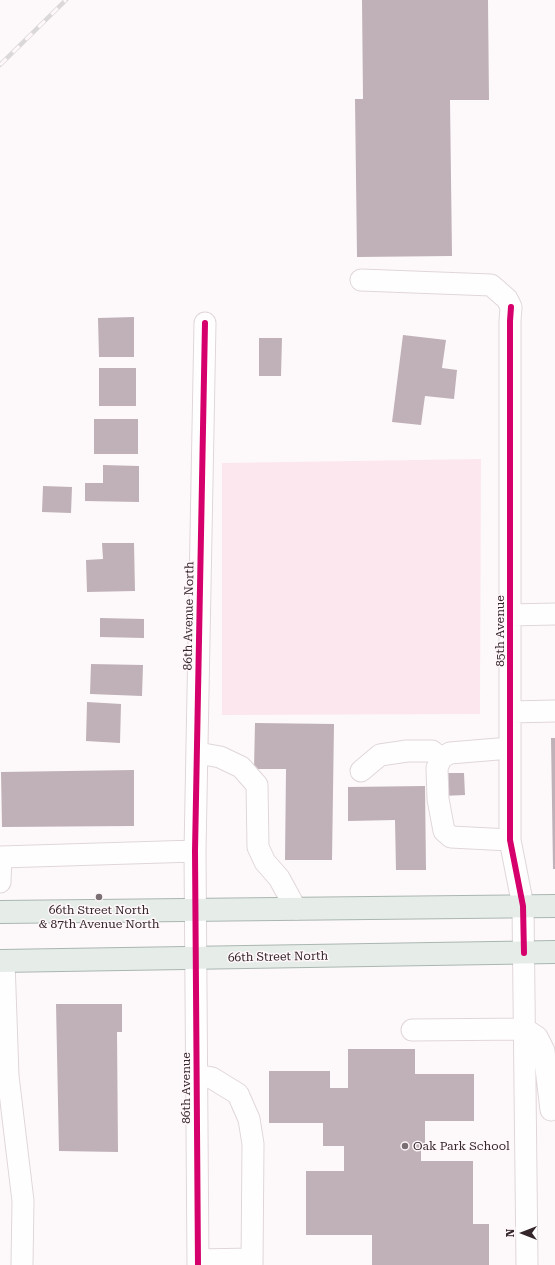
<!DOCTYPE html>
<style>
body{margin:0}
#map{position:relative;width:555px;height:1265px;overflow:hidden;background:#fdf9fb;font-family:"Roboto Serif",serif}
canvas{display:block}
.north{position:absolute;left:503px;top:1213px;width:40px;height:40px;-webkit-text-stroke:3px #fff7fa;paint-order:stroke;rotate:270deg;font-size:11px;font-weight:700;line-height:16px;text-align:center;color:#34262b}
.north::after{content:'';display:block;margin:auto;width:14px;height:18px;background:#34262b;clip-path:polygon(50% 0,100% 100%,50% 72%,0 100%)}
</style>
<div id="map">
<canvas width="555" height="1265"></canvas>
<div class="north">N</div>
</div>
<script>
const g = document.querySelector('canvas').getContext('2d');
g.lineJoin = 'round';
function fillPath(path, color) {
  g.fillStyle = color;
  g.fill(path, 'evenodd');
}
function poly(rows) {
  const path = new Path2D();
  for (const r of rows) {
    path.moveTo(r[0], r[1]);
    for (let i = 2; i < r.length; i += 2) path.lineTo(r[i], r[i + 1]);
  }
  return path;
}
function trace(path, color, width, dash) {
  g.strokeStyle = color;
  g.lineWidth = width;
  g.lineCap = dash ? 'butt' : 'round';
  g.setLineDash(dash || []);
  g.stroke(path);
}
function drawText(font, color, halo, rows, align = 'center') {
  g.font = font + ' "Roboto Serif",serif';
  g.lineWidth = 3;
  g.setLineDash([]);
  g.textBaseline = 'middle';
  g.strokeStyle = halo;
  g.fillStyle = color;
  for (const [text, x, y, turn = 0] of rows) {
    g.save();
    g.translate(x, y);
    g.rotate((+turn || 0) * Math.PI / 180);
    g.textAlign = isNaN(turn) ? turn : align;
    if (halo) g.strokeText(text, 0, 0);
    g.fillText(text, 0, 0);
    g.restore();
  }
}
const green = poly([
 [481,459,480,714,222,715,222,463]
]);
const building = poly([
 [362,0,488,0,489,100,450,100,452,256,357,257,355,99,363,99],
 [134,317,134,357,99,357,98,318],
 [403,335,446,340,442,368,457,370,454,399,425,396,421,425,392,422],
 [259,338,282,338,281,376,259,376],
 [99,368,136,368,136,406,99,406],
 [94,419,138,419,138,454,94,454],
 [103,465,139,466,139,502,85,501,85,483,103,483],
 [43,486,72,487,71,513,42,512],
 [102,543,134,543,135,591,87,592,86,560,103,559],
 [100,618,144,619,144,638,100,637],
 [91,664,143,665,142,696,90,694],
 [87,702,121,704,120,743,86,741],
 [255,723,334,724,332,860,285,860,286,769,254,769],
 [551,738,555,738,555,869,553,869],
 [134,770,134,826,2,827,1,772],
 [441,773,464,773,465,795,442,796],
 [425,786,426,870,396,870,395,820,348,821,348,787],
 [56,1004,122,1004,122,1032,117,1032,118,1152,59,1151],
 [348,1049,415,1049,415,1074,474,1074,474,1121,425,1121,425,1145,421,1145,421,1161,473,1161,473,1224,489,1224,489,1265,372,1265,372,1235,306,1235,306,1171,344,1171,344,1146,323,1146,323,1123,269,1123,269,1071,330,1071,330,1088,348,1088]
]);
const minor = poly([
 [361,280,491,285,507,299,511,307,510,321,510,840,523,906,527,1265],
 [510,615,555,614],
 [511,712,555,711],
 [198,753,220,757,241,767,257,785,258,847,265,862,279,878,296,909],
 [361,771,380,755,407,751,432,751,441,758],
 [510,840,451,837,444,831,438,799,437,768,441,758,450,753,510,748],
 [0,882,1,857,195,851],
 [4,961,8,1076,23,1201,22,1265],
 [412,1030,525,1029,537,1037,544,1051,551,1110],
 [197,1075,212,1078,238,1094,249,1119,253,1144,252,1265],
 [198,1260,252,1259],
 [198,1265,195,851,205,323]
]);
const major = poly([
 [0,912,555,906],
 [0,961,555,952]
]);
const rail = poly([
 [0,65,66,0]
]);
const cycleway = poly([
 [511,307,510,321,510,840,523,906,524,953],
 [198,1265,195,851,205,323]
]);
const markers = [
 [99,897,4,"#7a7074"],
 [405,1146,4,"#7a7074"]
];
const streetNames = [
 ["86th Avenue North",189,616,-89],
 ["85th Avenue",500,631,-90],
 ["66th Street North",278,957,-1],
 ["86th Avenue",186,1088,-90]
];
const poiNames = [
 ["66th Street North",99,910],
 ["& 87th Avenue North",99,924],
 ["Oak Park School",413,1146,"left"]
];
fillPath(green, '#fce7ef');
fillPath(building, '#bfb1b7');
trace(minor, '#e0d6da', 23);
trace(major, '#aab6b0', 24);
trace(minor, '#fffefe', 21);
trace(major, '#e6ede9', 22);
trace(rail, '#dad8d9', 4.5);
trace(rail, '#fff7fa', 3, [9]);
trace(cycleway, '#d6006c', 6);
for (const [x, y, r, color] of markers) {
  const dot = new Path2D();
  dot.arc(x, y, r, 0, 2 * Math.PI);
  g.fillStyle = color;
  g.fill(dot);
  trace(dot, '#fff7fa', 1.5);
}
drawText('12px', '#34262b', '#fff7fa', streetNames);
drawText('12px', '#34262b', '#fff7fa', poiNames);
</script>
